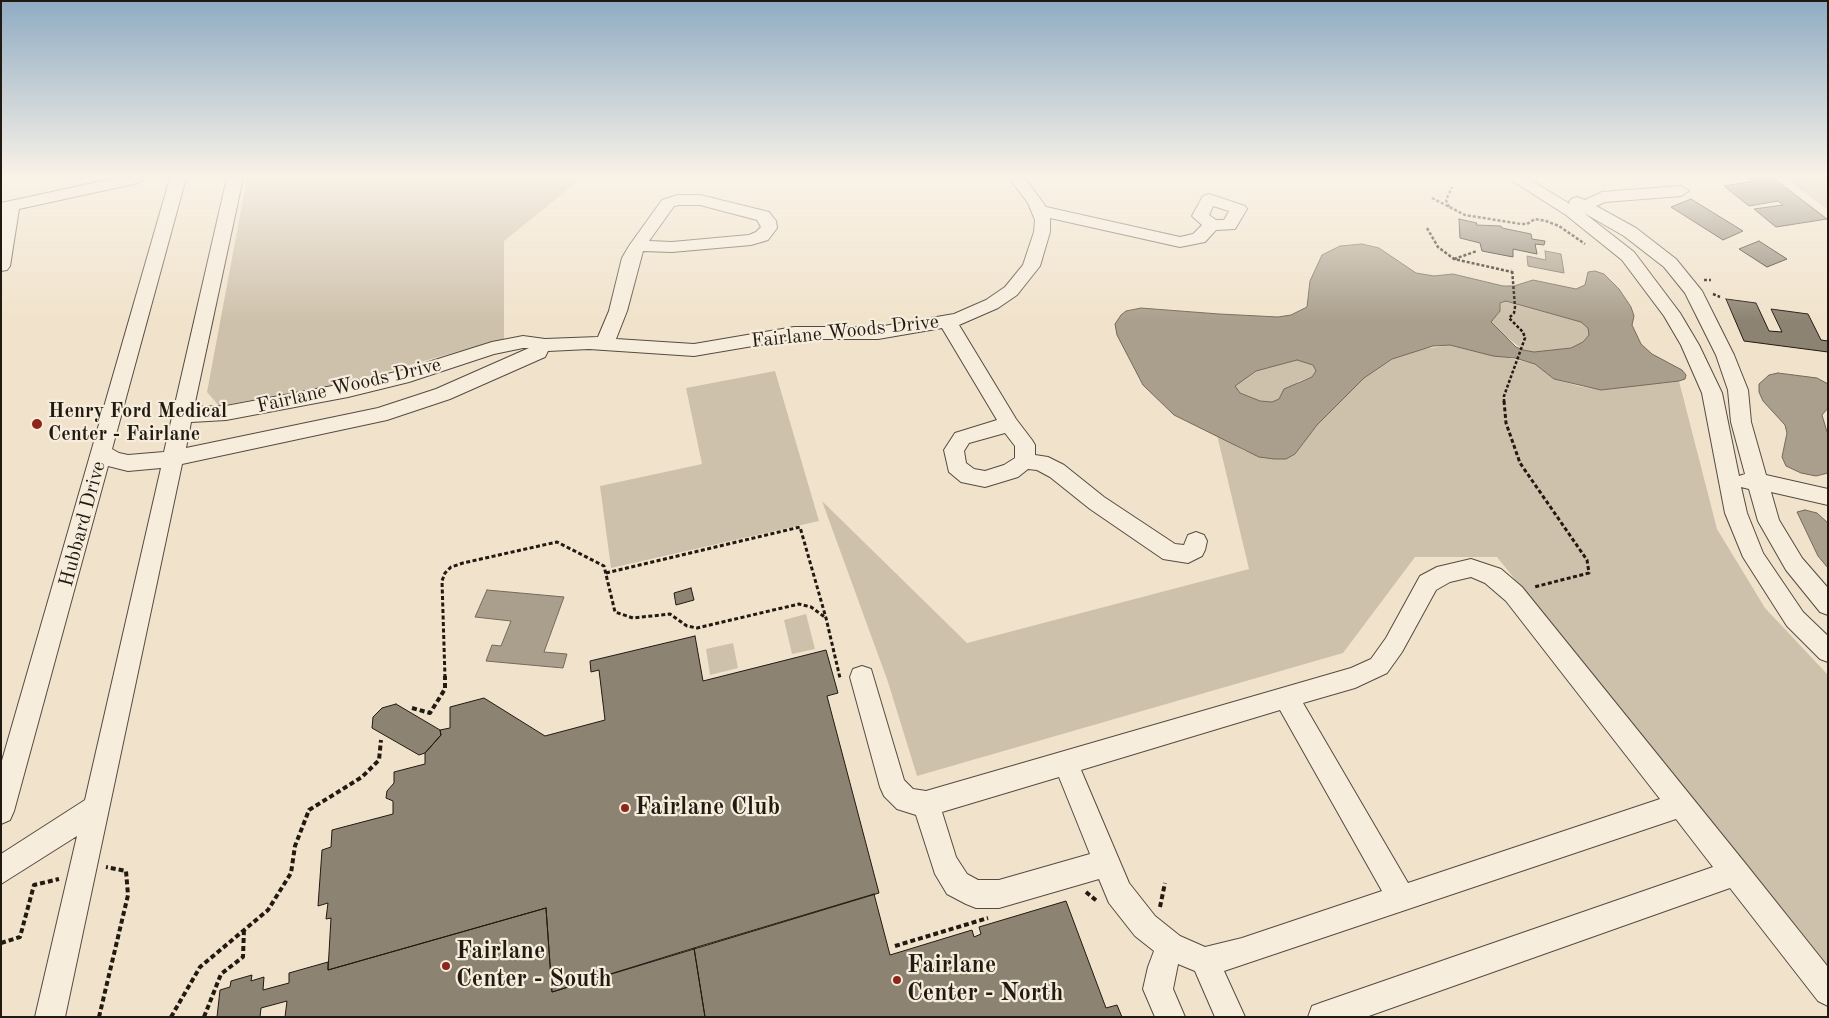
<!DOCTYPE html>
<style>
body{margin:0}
#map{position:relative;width:1829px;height:1018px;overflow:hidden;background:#f1e3cb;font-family:"Old Standard TT",serif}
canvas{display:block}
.frame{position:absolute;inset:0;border:2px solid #211a11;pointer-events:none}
</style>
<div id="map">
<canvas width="1829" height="1018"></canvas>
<div class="frame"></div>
</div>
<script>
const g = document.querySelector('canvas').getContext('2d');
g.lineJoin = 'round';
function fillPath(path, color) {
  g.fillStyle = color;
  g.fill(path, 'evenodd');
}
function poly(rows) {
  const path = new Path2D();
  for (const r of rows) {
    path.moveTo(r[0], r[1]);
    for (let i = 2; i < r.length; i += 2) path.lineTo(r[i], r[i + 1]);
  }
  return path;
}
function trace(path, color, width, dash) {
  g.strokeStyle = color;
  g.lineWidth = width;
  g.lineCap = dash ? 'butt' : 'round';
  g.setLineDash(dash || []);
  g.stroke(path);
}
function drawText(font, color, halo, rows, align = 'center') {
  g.font = font + ' "Old Standard TT",serif';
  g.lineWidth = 4.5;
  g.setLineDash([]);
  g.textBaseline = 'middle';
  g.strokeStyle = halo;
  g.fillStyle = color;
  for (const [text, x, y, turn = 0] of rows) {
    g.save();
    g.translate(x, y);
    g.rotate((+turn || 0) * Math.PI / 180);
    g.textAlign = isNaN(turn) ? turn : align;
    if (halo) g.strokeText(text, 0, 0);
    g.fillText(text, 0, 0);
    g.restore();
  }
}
const green = poly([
 [247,178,582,178,504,241,504,339,344,383,219,406,207,392],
 [1785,178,1828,178,1828,210],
 [1506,301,1581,322,1588,328,1589,335,1583,342,1571,348,1534,352,1523,350,1499,331,1491,322,1497,315,1500,303],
 [1450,345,1535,364,1554,379,1578,386,1601,390,1679,381,1717,529,1765,608,1828,675,1828,969,1497,557,1415,557,1343,653,917,776,888,682,822,501,967,643,1249,569,1217,435,1245,451,1295,454,1317,425,1364,378,1392,359,1412,351],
 [1297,360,1313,365,1316,371,1312,377,1299,381,1279,399,1272,402,1260,401,1240,393,1234,386,1256,371],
 [775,371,819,521,611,568,600,486,702,464,686,388],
 [806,614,815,649,792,654,784,620],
 [733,643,738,668,710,675,706,649]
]);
const water = poly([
 [1362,244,1379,248,1416,273,1434,276,1453,274,1503,286,1514,286,1533,280,1576,289,1585,285,1588,272,1595,271,1604,274,1619,289,1631,307,1634,316,1632,325,1641,344,1652,354,1682,370,1686,375,1685,379,1679,381,1601,390,1554,379,1535,364,1515,358,1493,356,1450,345,1433,346,1392,359,1364,378,1317,425,1295,454,1286,459,1274,459,1259,457,1174,415,1143,385,1117,335,1115,324,1121,315,1126,311,1141,308,1219,314,1278,317,1291,315,1307,307,1310,281,1322,255,1340,246,1362,244],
 [1506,301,1581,322,1588,328,1589,335,1583,342,1571,348,1534,352,1523,350,1516,347,1491,322,1500,311,1500,303,1506,301],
 [1297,360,1313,365,1316,371,1312,377,1284,389,1279,399,1272,402,1260,401,1240,393,1235,386,1256,371,1297,360],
 [1545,251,1561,254,1564,273,1528,266,1527,256,1546,260,1545,251],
 [1778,373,1817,378,1828,384,1828,408,1822,415,1828,435,1828,473,1816,476,1801,473,1786,466,1782,457,1787,433,1785,425,1763,401,1759,392,1759,384,1769,375,1778,373],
 [1805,510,1817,513,1828,523,1828,568,1818,556,1797,512,1805,510],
 [487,590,564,597,544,652,567,654,563,668,486,661,492,645,501,646,511,621,475,617,487,590]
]);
const building = poly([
 [1750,178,1773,178,1827,219,1776,227,1754,209,1783,205,1778,201,1749,206,1724,186,1754,181,1750,178],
 [1691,199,1743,231,1723,240,1671,207,1691,199],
 [1459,219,1477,223,1476,225,1501,226,1502,228,1531,234,1532,239,1545,241,1544,245,1535,244,1537,254,1513,249,1513,257,1482,251,1480,243,1460,238,1459,219],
 [1759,241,1787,259,1767,267,1739,249,1759,241],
 [1726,299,1756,303,1769,331,1782,332,1771,309,1808,314,1821,340,1828,341,1828,352,1744,341,1726,299],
 [691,588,694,600,676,605,674,593,691,588],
 [695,636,703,681,826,650,838,693,827,696,879,893,552,992,546,908,328,970,331,918,326,919,328,903,318,906,322,850,331,847,332,830,393,814,393,801,386,798,387,791,394,783,394,772,425,764,425,753,441,735,440,730,450,728,450,707,484,698,545,736,605,720,599,670,591,672,590,661,695,636],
 [396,704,440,730,441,735,425,753,419,755,372,728,373,717,382,708,396,704],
 [874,894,890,955,972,930,974,937,981,934,979,927,1066,901,1106,1008,1117,1005,1122,1017,705,1017,694,948,874,894],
 [546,908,552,992,694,948,705,1017,285,1017,287,1001,261,1008,260,1017,217,1017,220,990,230,987,231,981,252,975,251,981,264,977,263,990,289,983,289,973,328,962,328,970,546,908]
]);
const pathFar2 = poly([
 [1432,198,1465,215,1521,224,1527,224,1535,219,1546,221,1559,226,1585,244],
 [1449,207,1446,200,1452,187],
 [1427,228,1438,247,1454,259,1512,272],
 [1454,259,1477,251],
 [1704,280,1711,280],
 [1713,294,1720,297],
 [1504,402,1504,396,1525,338,1523,332,1509,318,1514,313,1515,307,1512,269]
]);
const pathFar1 = poly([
 [1504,401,1506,423,1520,463,1587,560,1589,573,1534,587],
 [606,573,800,527,826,618,840,678],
 [445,678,442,581,445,573,451,567,463,563,557,542,604,566,615,612,633,618,670,614,687,626,697,628,799,604,811,607,826,618]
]);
const path = poly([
 [412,708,430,713,445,689,445,676],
 [1086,892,1098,902],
 [1160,907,1165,883],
 [1,943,20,937,34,885,59,879],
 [895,946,988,918],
 [99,1017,128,895,126,871,106,867],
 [171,1017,200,967,268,910,291,873,295,846,309,810,362,777,379,760,381,740],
 [204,1017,221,974,243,957,244,929]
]);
const minor = poly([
 [116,178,146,178,138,183,19,209,10,266,7,270,1,271,1,203,116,178],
 [170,178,186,178,112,449,119,453,128,455,164,452,227,178,243,178,194,407,226,406,348,383,400,371,492,342,523,336,545,339,598,337,609,311,622,258,629,246,662,200,678,195,700,195,769,212,776,221,777,228,768,240,751,245,672,252,643,251,627,311,616,339,694,344,794,327,878,327,954,314,986,300,1005,287,1023,265,1034,232,1035,220,1028,203,1009,178,1025,178,1046,207,1180,237,1193,234,1202,225,1192,216,1203,196,1209,194,1245,206,1247,209,1235,229,1216,230,1205,242,1180,247,1050,218,1050,232,1040,266,1017,295,998,308,959,325,1016,419,1032,440,1035,445,1035,455,1048,457,1064,465,1104,497,1175,544,1184,545,1188,535,1196,532,1204,535,1207,541,1205,550,1202,556,1188,563,1163,559,1090,509,1050,477,1037,470,1028,469,1018,477,985,487,961,482,949,472,944,450,955,433,997,420,942,328,878,339,794,339,694,356,589,349,548,351,545,357,450,399,387,420,182,464,65,1017,35,1017,77,836,1,884,1,854,85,800,161,468,128,471,108,466,14,811,10,820,1,824,1,764,170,178],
 [679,205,700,205,757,220,761,227,756,232,749,235,672,242,649,241,674,206,679,205],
 [1213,206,1229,211,1224,220,1216,220,1209,215,1213,206],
 [523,348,529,348,436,389,378,408,186,448,191,422,226,420,348,397,409,382,494,354,523,348],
 [1005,433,1015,446,1015,458,1004,465,985,471,974,469,966,463,964,451,969,443,1005,433],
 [1508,178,1527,178,1570,204,1569,202,1571,199,1577,197,1585,200,1602,192,1681,186,1689,191,1681,196,1605,202,1596,206,1636,228,1676,259,1702,291,1734,355,1748,390,1751,422,1766,475,1828,489,1828,505,1771,492,1779,520,1802,558,1828,588,1828,615,1820,612,1786,570,1758,521,1749,489,1741,487,1747,513,1763,553,1803,612,1828,636,1828,662,1820,659,1787,626,1743,557,1725,513,1702,393,1681,345,1664,316,1622,260,1566,215,1508,178],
 [1584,213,1624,236,1664,267,1685,293,1716,355,1728,390,1731,422,1745,474,1739,476,1722,393,1699,345,1680,313,1634,252,1584,213],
 [1471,559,1501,569,1522,587,1745,863,1828,967,1828,1006,1818,1001,1730,888,1366,1017,1308,1017,1312,1006,1323,1002,1713,867,1676,819,1224,971,1245,1017,1215,1017,1195,971,1178,964,1173,989,1185,1017,1155,1017,1143,989,1148,967,1154,951,1135,936,1109,903,1099,879,999,908,976,908,966,904,947,894,935,874,916,815,897,809,884,796,880,787,850,677,853,669,862,666,871,669,904,780,913,789,926,791,1351,668,1371,659,1386,638,1420,576,1437,567,1471,559],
 [1471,577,1485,583,1506,601,1660,799,1408,883,1303,703,1355,688,1387,673,1402,652,1436,590,1450,582,1471,577],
 [1280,710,1382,891,1242,938,1205,947,1180,936,1155,916,1129,883,1081,770,1280,710],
 [1059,777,1090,854,999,880,978,880,967,874,956,857,942,812,1059,777]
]);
const markers = [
 [37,424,6,"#8f2418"],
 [625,808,5,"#8f2418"],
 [446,966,5,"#8f2418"],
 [897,980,5,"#8f2418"]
];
const streetNames = [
 ["Fairlane Woods Drive",845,332,-6],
 ["Fairlane Woods Drive",349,386,-13],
 ["Hubbard Drive",83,524,-75]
];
const poiNames = [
 ["Henry Ford Medical",48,412],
 ["Center - Fairlane",48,435]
];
const nearPoinames = [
 ["Fairlane Club",635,808],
 ["Fairlane",456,952],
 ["Center - South",456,980],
 ["Fairlane",907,966],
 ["Center - North",907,994]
];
fillPath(green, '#cec1ab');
fillPath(water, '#aa9f8c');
trace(water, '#736a5b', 1);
fillPath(building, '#8d8372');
trace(building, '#211a11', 1);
trace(minor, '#554c40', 2);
trace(pathFar2, '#211a11', 2.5, [3, 2]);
trace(pathFar1, '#211a11', 3, [4, 2.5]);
trace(path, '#211a11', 4, [5, 3]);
fillPath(minor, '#f6eddd');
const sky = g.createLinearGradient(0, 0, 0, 321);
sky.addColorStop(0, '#8facc3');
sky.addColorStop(0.55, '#f9f2e8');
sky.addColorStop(1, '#f9f2e800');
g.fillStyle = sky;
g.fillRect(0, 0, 1829, 321);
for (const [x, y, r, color] of markers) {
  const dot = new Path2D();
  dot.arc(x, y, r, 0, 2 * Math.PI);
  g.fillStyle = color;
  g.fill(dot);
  trace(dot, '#f6eddd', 2);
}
drawText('20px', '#211a11', '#f6eddd', streetNames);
drawText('bold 20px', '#211a11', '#f6eddd', poiNames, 'left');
drawText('bold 24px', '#211a11', '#f6eddd', nearPoinames, 'left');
</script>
